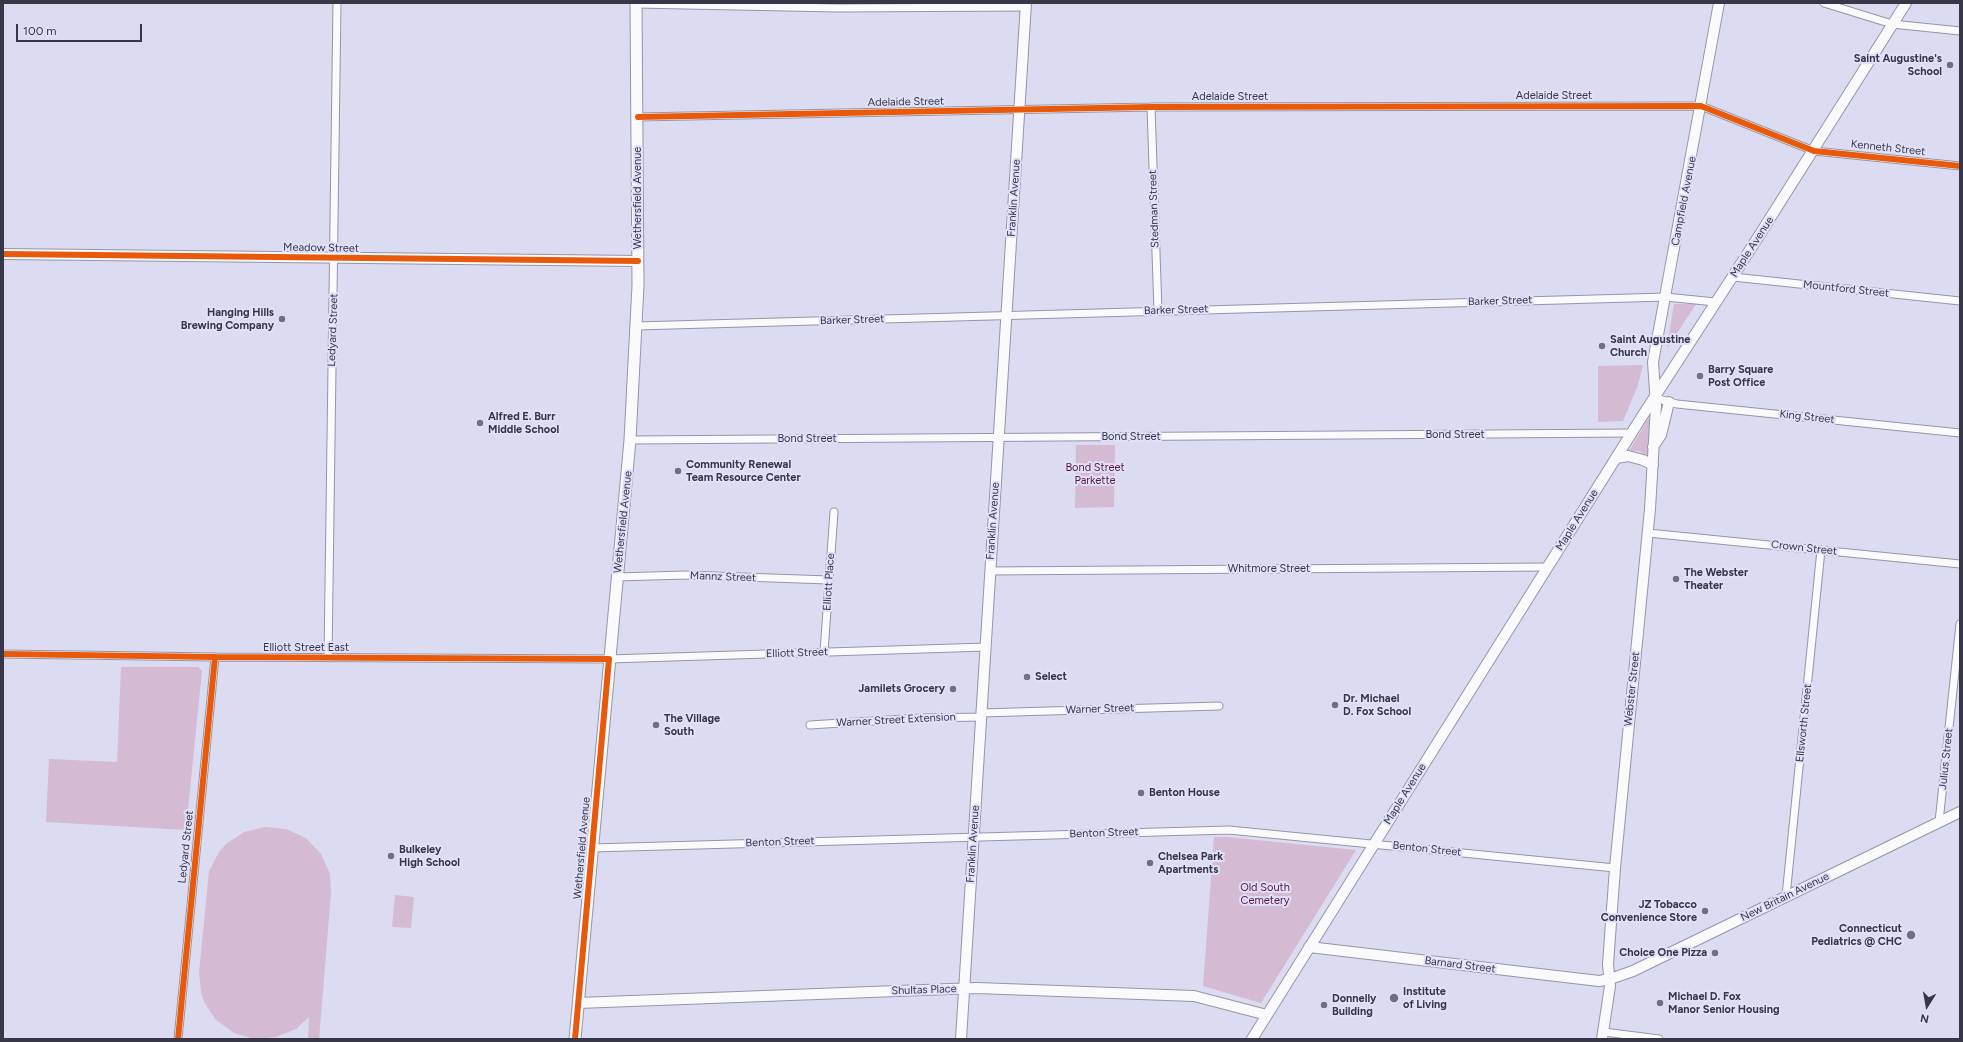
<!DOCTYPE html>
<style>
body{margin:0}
#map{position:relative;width:1963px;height:1042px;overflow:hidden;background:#dbdbf2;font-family:Figtree,sans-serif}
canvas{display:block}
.frame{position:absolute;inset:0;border:4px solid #373748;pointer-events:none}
.north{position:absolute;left:1907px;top:986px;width:40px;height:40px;-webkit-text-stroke:3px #e0e0fa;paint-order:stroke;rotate:191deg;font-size:11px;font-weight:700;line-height:16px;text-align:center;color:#373748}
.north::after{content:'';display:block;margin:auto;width:14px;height:18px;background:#373748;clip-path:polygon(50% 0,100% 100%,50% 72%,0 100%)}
.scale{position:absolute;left:16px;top:24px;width:126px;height:18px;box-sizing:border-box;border:2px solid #373748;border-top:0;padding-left:5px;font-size:12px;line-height:14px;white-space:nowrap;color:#373748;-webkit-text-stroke:3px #e0e0fa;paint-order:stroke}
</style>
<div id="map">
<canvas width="1963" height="1042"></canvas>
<div class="frame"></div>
<div class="north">N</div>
<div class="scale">100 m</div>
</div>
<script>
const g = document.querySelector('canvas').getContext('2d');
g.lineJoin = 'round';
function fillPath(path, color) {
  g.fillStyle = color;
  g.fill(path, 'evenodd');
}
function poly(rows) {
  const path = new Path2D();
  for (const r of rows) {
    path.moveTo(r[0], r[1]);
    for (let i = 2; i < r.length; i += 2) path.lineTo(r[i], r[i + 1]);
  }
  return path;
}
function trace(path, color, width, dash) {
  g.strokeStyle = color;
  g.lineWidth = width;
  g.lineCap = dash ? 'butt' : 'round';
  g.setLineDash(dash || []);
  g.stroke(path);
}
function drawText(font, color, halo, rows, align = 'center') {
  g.font = font + ' Figtree,sans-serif';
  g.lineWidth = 4;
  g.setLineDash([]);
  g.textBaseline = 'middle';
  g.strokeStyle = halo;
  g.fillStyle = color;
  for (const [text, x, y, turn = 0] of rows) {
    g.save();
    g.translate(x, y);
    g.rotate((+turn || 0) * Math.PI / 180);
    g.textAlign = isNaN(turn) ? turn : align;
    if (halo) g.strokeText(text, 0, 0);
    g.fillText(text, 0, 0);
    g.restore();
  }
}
const green = poly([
 [1674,304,1696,304,1668,347,1667,346],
 [1643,365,1638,385,1623,421,1598,422,1598,366],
 [1648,419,1650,419,1648,456,1639,451,1629,451],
 [1076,445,1115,445,1114,507,1075,508],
 [121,667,198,667,202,671,186,830,46,822,49,759,117,762],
 [265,827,286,829,306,838,321,854,330,874,331,893,319,1039,308,1039,309,1017,296,1029,276,1037,255,1039,234,1033,216,1020,204,1002,201,992,199,972,209,871,219,852,226,844,244,832],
 [1214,837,1227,837,1356,850,1261,1003,1203,986],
 [395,895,414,897,411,928,392,927]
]);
const street = poly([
 [1824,3,1892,24,1960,31],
 [636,4,837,8,1026,7],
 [1151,107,1158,311],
 [638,117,1151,107,1701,106,1814,151,1960,166],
 [1733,277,1960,301],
 [636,326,1666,297,1715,302],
 [1655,398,1677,404,1960,433],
 [630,440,1631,433],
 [1648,533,1960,564],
 [990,571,1547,567],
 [617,577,685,575,829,580],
 [824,652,834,512],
 [3,654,215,657,609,659,986,647],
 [328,658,337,3],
 [981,713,1219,706],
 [810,725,920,718,981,717],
 [1939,822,1960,624],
 [592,848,1229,830,1615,868],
 [1786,896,1821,550],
 [1604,1032,1659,1039],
 [178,1039,215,657]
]);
const secondary = poly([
 [3,254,638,261],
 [1653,447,1661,435,1669,402],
 [1616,458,1628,456,1643,460,1653,465],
 [1309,947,1599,981,1610,979,1633,971,1960,812],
 [578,1003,977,988,1194,996,1267,1015],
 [961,1039,1026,3],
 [1252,1039,1641,418,1755,242,1906,3],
 [1602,1039,1610,986,1608,964,1615,868,1650,509,1656,406,1653,362,1719,3]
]);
const primary = poly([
 [575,1039,630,440,638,285,636,3]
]);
const cycleway = poly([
 [638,117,1151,107,1701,106,1814,151,1960,166],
 [3,254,638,261],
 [3,654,215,657,609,659,575,1039],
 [178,1039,215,657]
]);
const markers = [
 [1950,65,4,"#707084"],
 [282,319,4,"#707084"],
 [1602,346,4,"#707084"],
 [1700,376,4,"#707084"],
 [480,423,4,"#707084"],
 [678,471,4,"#707084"],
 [1676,579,4,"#707084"],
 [1027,677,4,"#707084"],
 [953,689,4,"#707084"],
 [1335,705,4,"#707084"],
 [656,725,4,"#707084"],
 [1141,793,4,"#707084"],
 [391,856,4,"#707084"],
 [1150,863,4,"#707084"],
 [1705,911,4,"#707084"],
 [1911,935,5,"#707084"],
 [1715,953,4,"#707084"],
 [1394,998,5,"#707084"],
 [1660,1003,4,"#707084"],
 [1324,1005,4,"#707084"]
];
const poiNames = [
 ["Saint Augustine's",1942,59,"right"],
 ["School",1942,72,"right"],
 ["Hanging Hills",274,313,"right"],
 ["Brewing Company",274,326,"right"],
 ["Saint Augustine",1610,340],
 ["Church",1610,353],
 ["Barry Square",1708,370],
 ["Post Office",1708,383],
 ["Alfred E. Burr",488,417],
 ["Middle School",488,430],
 ["Community Renewal",686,465],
 ["Team Resource Center",686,478],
 ["The Webster",1684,573],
 ["Theater",1684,586],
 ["Select",1035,677],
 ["Jamilets Grocery",945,689,"right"],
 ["Dr. Michael",1343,699],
 ["D. Fox School",1343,712],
 ["The Village",664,719],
 ["South",664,732],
 ["Benton House",1149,793],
 ["Bulkeley",399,850],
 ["High School",399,863],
 ["Chelsea Park",1158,857],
 ["Apartments",1158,870],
 ["JZ Tobacco",1697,905,"right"],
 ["Convenience Store",1697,918,"right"],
 ["Connecticut",1902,929,"right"],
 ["Pediatrics @ CHC",1902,942,"right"],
 ["Choice One Pizza",1707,953,"right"],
 ["Institute",1403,992],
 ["of Living",1403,1005],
 ["Michael D. Fox",1668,997],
 ["Manor Senior Housing",1668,1010],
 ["Donnelly",1332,999],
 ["Building",1332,1012]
];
const streetNames = [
 ["Adelaide Street",1554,96],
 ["Adelaide Street",1230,97],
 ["Adelaide Street",906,102,-1],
 ["Kenneth Street",1888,148,6],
 ["Wethersfield Avenue",638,198,-90],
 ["Franklin Avenue",1014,198,-86],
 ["Campfield Avenue",1684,201,-79],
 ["Stedman Street",1154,209,-92],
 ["Maple Avenue",1752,247,-57],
 ["Meadow Street",321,248,1],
 ["Mountford Street",1846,289,6],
 ["Barker Street",1500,301,-2],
 ["Barker Street",1176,310,-2],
 ["Barker Street",852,320,-2],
 ["Ledyard Street",333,330,-88],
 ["King Street",1807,417,6],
 ["Bond Street",1455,435],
 ["Bond Street",1131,437],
 ["Bond Street",807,439],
 ["Maple Avenue",1577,520,-58],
 ["Franklin Avenue",993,521,-86],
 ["Wethersfield Avenue",623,522,-84],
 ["Crown Street",1804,548,6],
 ["Whitmore Street",1269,569],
 ["Mannz Street",723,577,2],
 ["Elliott Place",829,582,-86],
 ["Elliott Street East",306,648],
 ["Elliott Street",797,653,-2],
 ["Webster Street",1632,689,-84],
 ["Warner Street",1100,709,-2],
 ["Warner Street Extension",896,720,-3],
 ["Ellsworth Street",1804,723,-84],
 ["Julius Street",1946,759,-84],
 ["Maple Avenue",1405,794,-58],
 ["Benton Street",1104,833,-2],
 ["Benton Street",780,842,-2],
 ["Franklin Avenue",973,844,-86],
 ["Ledyard Street",186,847,-84],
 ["Wethersfield Avenue",582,848,-85],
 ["Benton Street",1427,849,6],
 ["New Britain Avenue",1785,897,-26],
 ["Barnard Street",1460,965,7],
 ["Shultas Place",924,990,-2]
];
const parkNames = [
 ["Bond Street",1095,468],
 ["Parkette",1095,481],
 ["Old South",1265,888],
 ["Cemetery",1265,901]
];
fillPath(green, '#d4bbd3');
trace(street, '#9595a6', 9);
trace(secondary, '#9595a6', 12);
trace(primary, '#9595a6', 13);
trace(street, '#fafafd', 7);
trace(secondary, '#fafafd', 10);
trace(primary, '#fafafd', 11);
trace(cycleway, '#e8590c', 6);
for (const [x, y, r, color] of markers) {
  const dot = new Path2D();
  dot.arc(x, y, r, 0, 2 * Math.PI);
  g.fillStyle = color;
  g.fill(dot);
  trace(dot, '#e0e0fa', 1.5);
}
drawText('bold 11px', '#373748', '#e0e0fa', poiNames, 'left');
drawText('11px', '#373748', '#e0e0fa', streetNames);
drawText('11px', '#5c1542', '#e0e0fa', parkNames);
</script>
